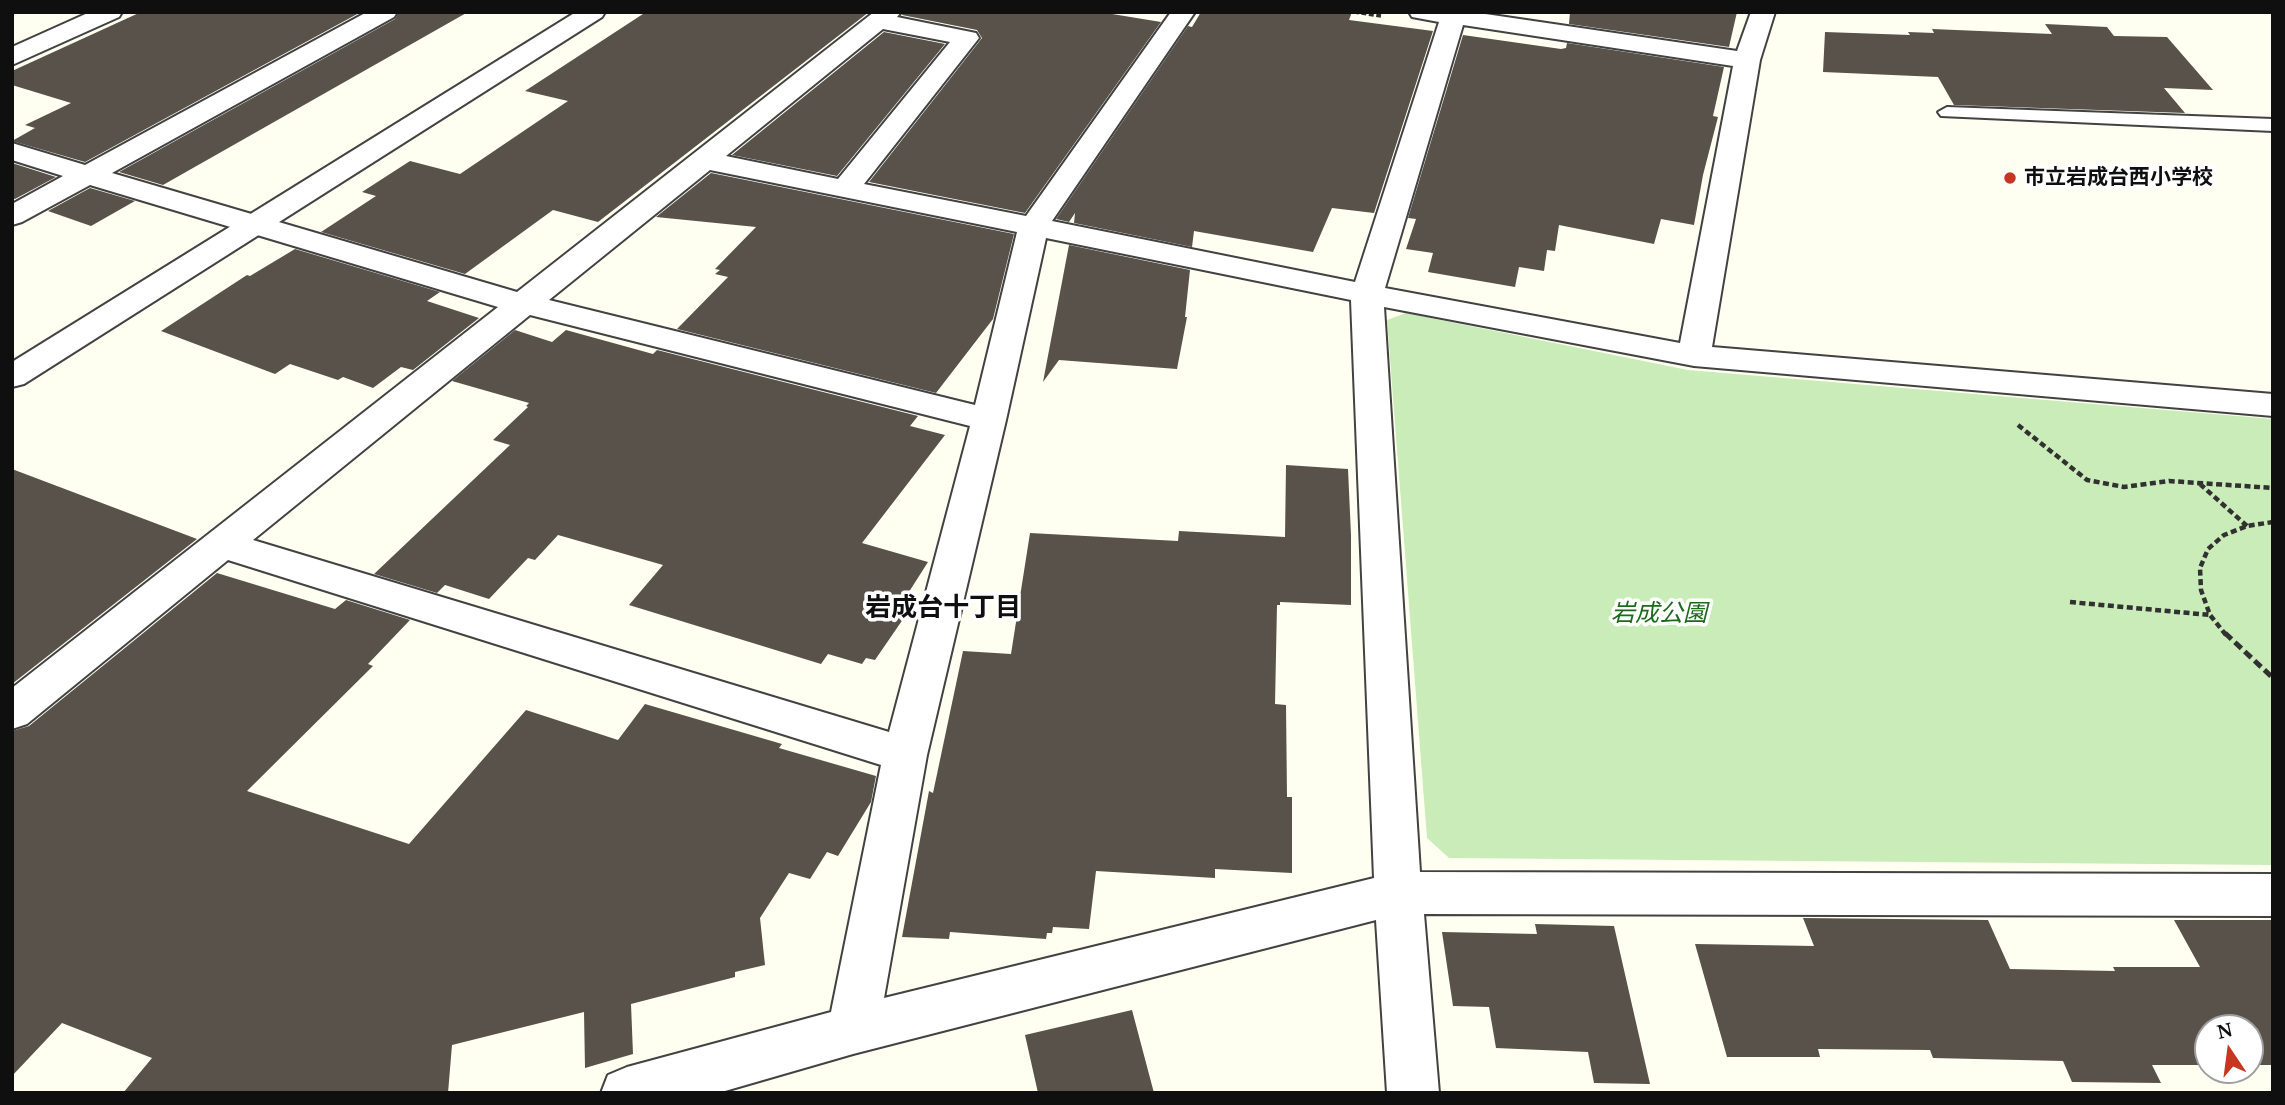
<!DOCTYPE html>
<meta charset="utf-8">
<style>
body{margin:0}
#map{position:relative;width:2285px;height:1105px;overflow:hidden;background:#fffff1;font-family:"Noto Serif",serif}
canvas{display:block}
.frame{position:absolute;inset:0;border:14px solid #0f0f0f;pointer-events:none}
.north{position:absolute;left:2194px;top:1014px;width:70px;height:70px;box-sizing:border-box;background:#fff;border:2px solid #9f9f9f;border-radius:50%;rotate:347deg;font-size:19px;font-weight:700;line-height:28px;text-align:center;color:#0f0f0f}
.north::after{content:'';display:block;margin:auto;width:24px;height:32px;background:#c63620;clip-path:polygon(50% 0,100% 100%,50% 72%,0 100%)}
</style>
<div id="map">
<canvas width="2285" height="1105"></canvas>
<div class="frame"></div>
<div class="north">N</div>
</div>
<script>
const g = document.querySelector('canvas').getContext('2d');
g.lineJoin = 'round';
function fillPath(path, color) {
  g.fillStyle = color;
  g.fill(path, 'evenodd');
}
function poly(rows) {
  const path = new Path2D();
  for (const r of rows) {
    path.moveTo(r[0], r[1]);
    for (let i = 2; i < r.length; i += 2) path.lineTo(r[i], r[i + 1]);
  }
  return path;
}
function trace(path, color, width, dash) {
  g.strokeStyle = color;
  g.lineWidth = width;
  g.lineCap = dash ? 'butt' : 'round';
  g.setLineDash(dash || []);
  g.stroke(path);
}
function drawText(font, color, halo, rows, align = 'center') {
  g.font = font + ' "Noto Serif","Noto Sans JP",serif';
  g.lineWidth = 7;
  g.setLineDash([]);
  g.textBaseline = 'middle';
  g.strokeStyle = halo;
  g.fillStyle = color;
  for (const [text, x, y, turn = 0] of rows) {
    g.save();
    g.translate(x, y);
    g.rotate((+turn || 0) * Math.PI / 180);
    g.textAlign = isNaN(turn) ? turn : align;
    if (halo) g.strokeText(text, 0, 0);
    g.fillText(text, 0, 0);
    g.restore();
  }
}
const green = poly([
 [1406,313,1688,370,2273,419,2273,865,1449,858,1427,838,1387,320]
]);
const building = poly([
 [141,12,361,12,85,162,12,141,35,128,25,125,71,103,12,85,12,71],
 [399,12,468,12,163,185,119,172,395,19],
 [646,12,869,12,598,222,553,210,465,274,321,232,376,196,362,192,410,161,460,174,568,101,525,91],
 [903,12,1100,12,1161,22,1025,213,869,182,982,38,977,30,902,15],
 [1201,12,1352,12,1349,20,1433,31,1374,213,1332,208,1313,252,1194,231,1192,247,1074,223,1075,213,1069,222,1056,219,1188,26,1192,27],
 [1570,12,1737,12,1729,47,1569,24],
 [2045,24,2107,27,2114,36,2167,37,2213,90,2164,88,2185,113,1954,105,1938,77,1823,72,1825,32,1910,35,1908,32,1934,33,1932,29,2052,34],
 [884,32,945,44,837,176,732,155],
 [1463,35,1561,49,1566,48,1567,43,1724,67,1713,116,1718,117,1703,175,1694,225,1661,219,1654,244,1559,225,1555,251,1547,250,1544,271,1519,267,1515,287,1428,272,1433,253,1406,249,1416,219,1408,218],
 [12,163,56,177,15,199,12,198],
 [711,173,1014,234,993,319,936,393,677,329,728,277,715,274,720,270,715,269,756,227,656,217],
 [90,188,135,201,91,226,48,211],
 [1069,245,1190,270,1185,317,1187,317,1177,369,1059,360,1043,382],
 [295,249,440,292,427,301,479,318,413,370,401,367,373,388,343,377,338,380,290,364,275,374,161,331,247,275,250,276],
 [515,330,552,342,566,330,653,354,657,350,918,416,910,426,945,435,862,543,928,562,900,606,910,609,875,660,866,658,862,664,828,654,821,664,629,605,663,565,558,535,535,560,528,558,489,599,445,585,437,593,374,574,510,445,493,440,528,407,526,406,529,403,452,381],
 [1286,465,1348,469,1351,535,1351,605,1280,602,1280,605,1277,605,1275,704,1286,705,1287,797,1292,797,1292,873,1215,869,1215,878,1096,871,1089,929,1053,927,1052,933,1047,933,1046,939,950,932,949,939,902,937,929,791,933,793,963,651,1011,654,1030,533,1178,541,1179,531,1285,537],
 [12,469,197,539,12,684],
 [217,573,335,609,346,600,410,620,368,664,373,666,247,791,409,844,526,710,618,740,645,704,782,744,779,748,876,776,871,802,838,856,827,852,810,879,789,873,760,918,765,965,735,972,735,977,631,1004,633,1054,585,1068,584,1012,452,1045,448,1093,123,1093,152,1058,62,1023,12,1076,12,731,29,726],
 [1803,918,1988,920,2010,969,2115,971,2113,967,2200,967,2174,920,2273,920,2273,1065,2250,1065,2250,1028,2208,1028,2208,1065,2152,1065,2161,1083,2072,1082,2063,1061,1933,1058,1930,1050,1818,1049,1820,1057,1727,1057,1695,944,1814,946],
 [1535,924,1614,926,1650,1084,1594,1083,1588,1052,1496,1048,1489,1007,1453,1006,1442,932,1537,934],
 [1132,1010,1154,1093,1038,1093,1025,1035]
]);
const pathFar2 = poly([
 [1354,12,1381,16]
]);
const pathFar1 = poly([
 [2018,425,2087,480,2124,487,2169,481,2273,488],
 [2200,484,2247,526],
 [2070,602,2210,615],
 [2226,635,2210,615,2201,590,2200,568,2208,549,2224,535,2247,526,2273,522]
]);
const path = poly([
 [2225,633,2273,678]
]);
const service = poly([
 [1947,107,2273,119,2273,131,1941,116,1938,112,1947,107]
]);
const minor = poly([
 [90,12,122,12,119,17,12,65,12,47,90,12],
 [367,12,397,12,394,17,112,173,517,292,874,12,901,12,897,17,976,33,979,38,864,184,1026,216,1171,12,1195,12,1052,221,1355,282,1439,22,1412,17,1409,12,1472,12,1737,51,1751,12,1775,12,1760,60,1712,347,2273,394,2273,416,1694,366,1384,307,1420,872,2273,874,2273,916,1424,914,1439,1093,1387,1093,1376,920,853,1054,718,1093,601,1093,608,1075,627,1067,831,1012,881,765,228,560,27,724,12,729,12,688,498,307,90,185,22,222,12,225,12,204,63,176,12,160,12,143,85,165,367,12],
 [1463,25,1733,66,1680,343,1385,288,1463,25],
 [883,29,950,42,838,179,726,156,883,29],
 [710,170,1017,232,975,405,549,300,710,170],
 [1046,238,1351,300,1374,878,884,998,927,755,1006,420,1046,238],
 [530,315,970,426,889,732,253,540,530,315]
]);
const tertiary = poly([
 [576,12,605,12,602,17,24,384,12,387,12,362,576,12]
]);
const markers = [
 [2010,178,7,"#c63620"]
];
const farPoinames = [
 ["市立岩成台西小学校",2024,178]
];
const parkNames = [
 ["岩成公園",1659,614]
];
const neighbourhoodNames = [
 ["岩成台十丁目",943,609]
];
fillPath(green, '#caecb8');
fillPath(building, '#58524b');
trace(service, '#424242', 4);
trace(minor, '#424242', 4);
trace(tertiary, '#424242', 4);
trace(pathFar2, '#313131', 3.5, [5, 2.5]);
trace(pathFar1, '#313131', 4.5, [6, 3.5]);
trace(path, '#313131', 5, [9, 4.5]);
fillPath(service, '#fff');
fillPath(minor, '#fff');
fillPath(tertiary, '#fff');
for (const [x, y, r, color] of markers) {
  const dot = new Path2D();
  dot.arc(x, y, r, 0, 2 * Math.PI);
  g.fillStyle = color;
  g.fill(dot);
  trace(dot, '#fff', 2.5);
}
drawText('bold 21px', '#0f0f0f', '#fff', farPoinames, 'left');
drawText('italic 24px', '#1e6a1c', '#fff', parkNames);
drawText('bold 26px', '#0f0f0f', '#fff', neighbourhoodNames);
</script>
